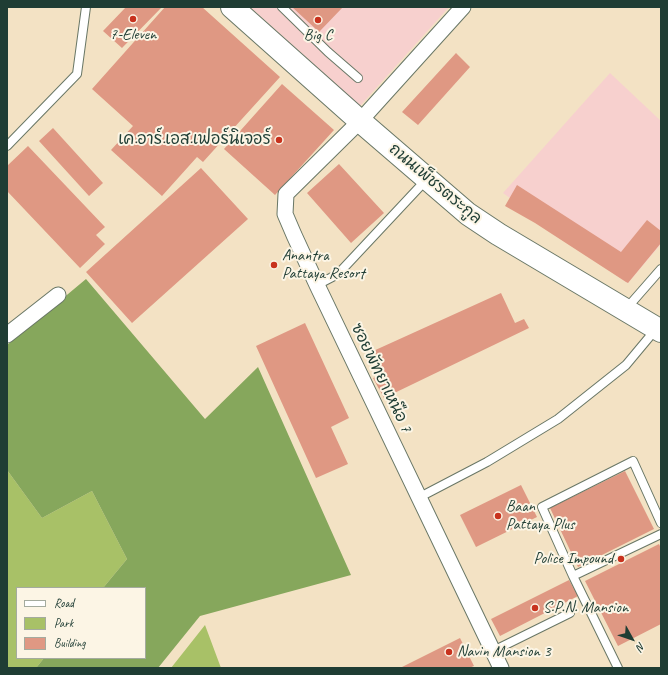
<!DOCTYPE html>
<meta charset="utf-8">
<style>
body{margin:0}
#map{position:relative;width:668px;height:675px;overflow:hidden;background:#f3e2c4;font-family:Caveat,sans-serif}
canvas{display:block}
.frame{position:absolute;inset:0;border:8px solid #1f3d34;pointer-events:none}
.legend{position:absolute;left:16px;top:587px;width:130px;height:72px;box-sizing:border-box;background:#fcf5e5;border:1px solid #a4ab9e;margin:0;padding:5px 7px;list-style:none;font-size:12px;color:#1f3d34}
.legend li{display:flex;align-items:center;gap:8px;height:20px}
.legend b{width:20px;border:1px solid #a4ab9e}
.north{position:absolute;left:612px;top:619px;width:40px;height:40px;-webkit-text-stroke:3px #fcf5e5;paint-order:stroke;rotate:130deg;font-size:11px;font-weight:700;line-height:16px;text-align:center;color:#1f3d34}
.north::after{content:'';display:block;margin:auto;width:14px;height:18px;background:#1f3d34;clip-path:polygon(50% 0,100% 100%,50% 72%,0 100%)}
</style>
<div id="map">
<canvas width="668" height="675"></canvas>
<div class="frame"></div>
<ul class="legend">
<li><b style="height:5px;background:#fff"></b>Road</li>
<li><b style="height:11px;background:#a8c167"></b>Park</li>
<li><b style="height:11px;background:#df9883"></b>Building</li>
</ul>
<div class="north">N</div>
</div>
<script>
const g = document.querySelector('canvas').getContext('2d');
g.lineJoin = 'round';
function fillPath(path, color) {
  g.fillStyle = color;
  g.fill(path, 'evenodd');
}
function poly(rows) {
  const path = new Path2D();
  for (const r of rows) {
    path.moveTo(r[0], r[1]);
    for (let i = 2; i < r.length; i += 2) path.lineTo(r[i], r[i + 1]);
  }
  return path;
}
function trace(path, color, width, dash) {
  g.strokeStyle = color;
  g.lineWidth = width;
  g.lineCap = dash ? 'butt' : 'round';
  g.setLineDash(dash || []);
  g.stroke(path);
}
function drawText(font, color, halo, rows, align = 'center') {
  g.font = font + ' Caveat,"Playpen Sans Thai",sans-serif';
  g.lineWidth = 4;
  g.setLineDash([]);
  g.textBaseline = 'middle';
  g.strokeStyle = halo;
  g.fillStyle = color;
  for (const [text, x, y, turn = 0] of rows) {
    g.save();
    g.translate(x, y);
    g.rotate((+turn || 0) * Math.PI / 180);
    g.textAlign = isNaN(turn) ? turn : align;
    if (halo) g.strokeText(text, 0, 0);
    g.fillText(text, 0, 0);
    g.restore();
  }
}
const built = poly([
 [250,7,449,7,360,106],
 [610,73,661,121,661,244,628,283,626,282,503,193]
]);
const green = poly([
 [7,470,42,518,92,491,127,559,103,588,17,588,17,658,44,658,36,668,7,668],
 [205,625,221,668,171,668]
]);
const forest = poly([
 [86,279,205,419,258,367,351,575,200,616,158,668,36,668,44,658,145,658,145,588,103,588,127,559,92,491,42,518,7,470,7,345]
]);
const building = poly([
 [126,7,162,7,122,48,103,31],
 [165,7,202,7,280,77,203,162,197,157,162,196,111,150,133,126,92,89],
 [292,7,343,7,319,32],
 [456,53,470,67,418,125,402,112],
 [282,84,334,130,275,195,224,149],
 [53,128,103,183,89,196,39,141],
 [28,146,105,227,96,235,105,244,80,268,7,191,7,166],
 [339,164,384,213,351,243,307,193],
 [201,168,248,219,132,323,86,272],
 [517,185,621,252,647,220,661,231,661,243,628,283,626,282,535,223,505,206],
 [501,293,515,323,524,319,529,328,384,398,373,378,382,375,371,352],
 [305,323,349,418,331,427,348,464,316,478,256,346],
 [625,471,654,529,578,567,550,508],
 [521,485,537,517,476,547,460,515],
 [659,544,661,548,661,624,618,646,585,581],
 [569,580,578,596,500,636,491,619],
 [460,638,474,666,469,668,400,668]
]);
const lane = poly([
 [282,7,328,52,358,78],
 [7,146,77,74,86,7],
 [317,285,338,274,426,180],
 [626,309,661,269],
 [418,498,487,462,558,419,626,365,656,329],
 [573,576,661,534],
 [493,651,570,613],
 [618,668,573,576,542,507,633,461,661,523]
]);
const street = poly([
 [463,7,360,121,286,194,285,214,294,235,317,285,501,668],
 [7,335,58,295]
]);
const secondary = poly([
 [232,7,360,121,468,214,498,234,661,331]
]);
const markers = [
 [133,19,4,"#c8321e"],
 [318,20,4,"#c8321e"],
 [279,140,4,"#c8321e"],
 [274,265,4,"#c8321e"],
 [498,516,4,"#c8321e"],
 [621,559,4,"#c8321e"],
 [535,608,4,"#c8321e"],
 [449,652,4,"#c8321e"]
];
const poiNames = [
 ["7-Eleven",133,35,"center"],
 ["Big C",318,36,"center"],
 ["เค.อาร์.เอส.เฟอร์นิเจอร์",271,140,"right"],
 ["Anantra",282,256],
 ["Pattaya Resort",282,274],
 ["Baan",506,507],
 ["Pattaya Plus",506,525],
 ["Police Impound",613,559,"right"],
 ["S.P.N. Mansion",543,608],
 ["Navin Mansion 3",457,652]
];
const streetNames = [
 ["ถนนเพ็ชรตระกูล",435,184,40],
 ["ซอยพัทยาเหนือ 7",381,378,64]
];
fillPath(built, '#f7d0ce');
fillPath(green, '#a8c167');
fillPath(forest, '#86a75c');
fillPath(building, '#df9883');
trace(lane, '#697766', 10);
trace(street, '#697766', 17);
trace(secondary, '#697766', 24);
trace(lane, '#fff', 8);
trace(street, '#fff', 15);
trace(secondary, '#fff', 22);
for (const [x, y, r, color] of markers) {
  const dot = new Path2D();
  dot.arc(x, y, r, 0, 2 * Math.PI);
  g.fillStyle = color;
  g.fill(dot);
  trace(dot, '#fcf5e5', 1.5);
}
drawText('16px', '#1f3d34', '#fcf5e5', poiNames, 'left');
drawText('16px', '#1f3d34', '#fcf5e5', streetNames);
</script>
